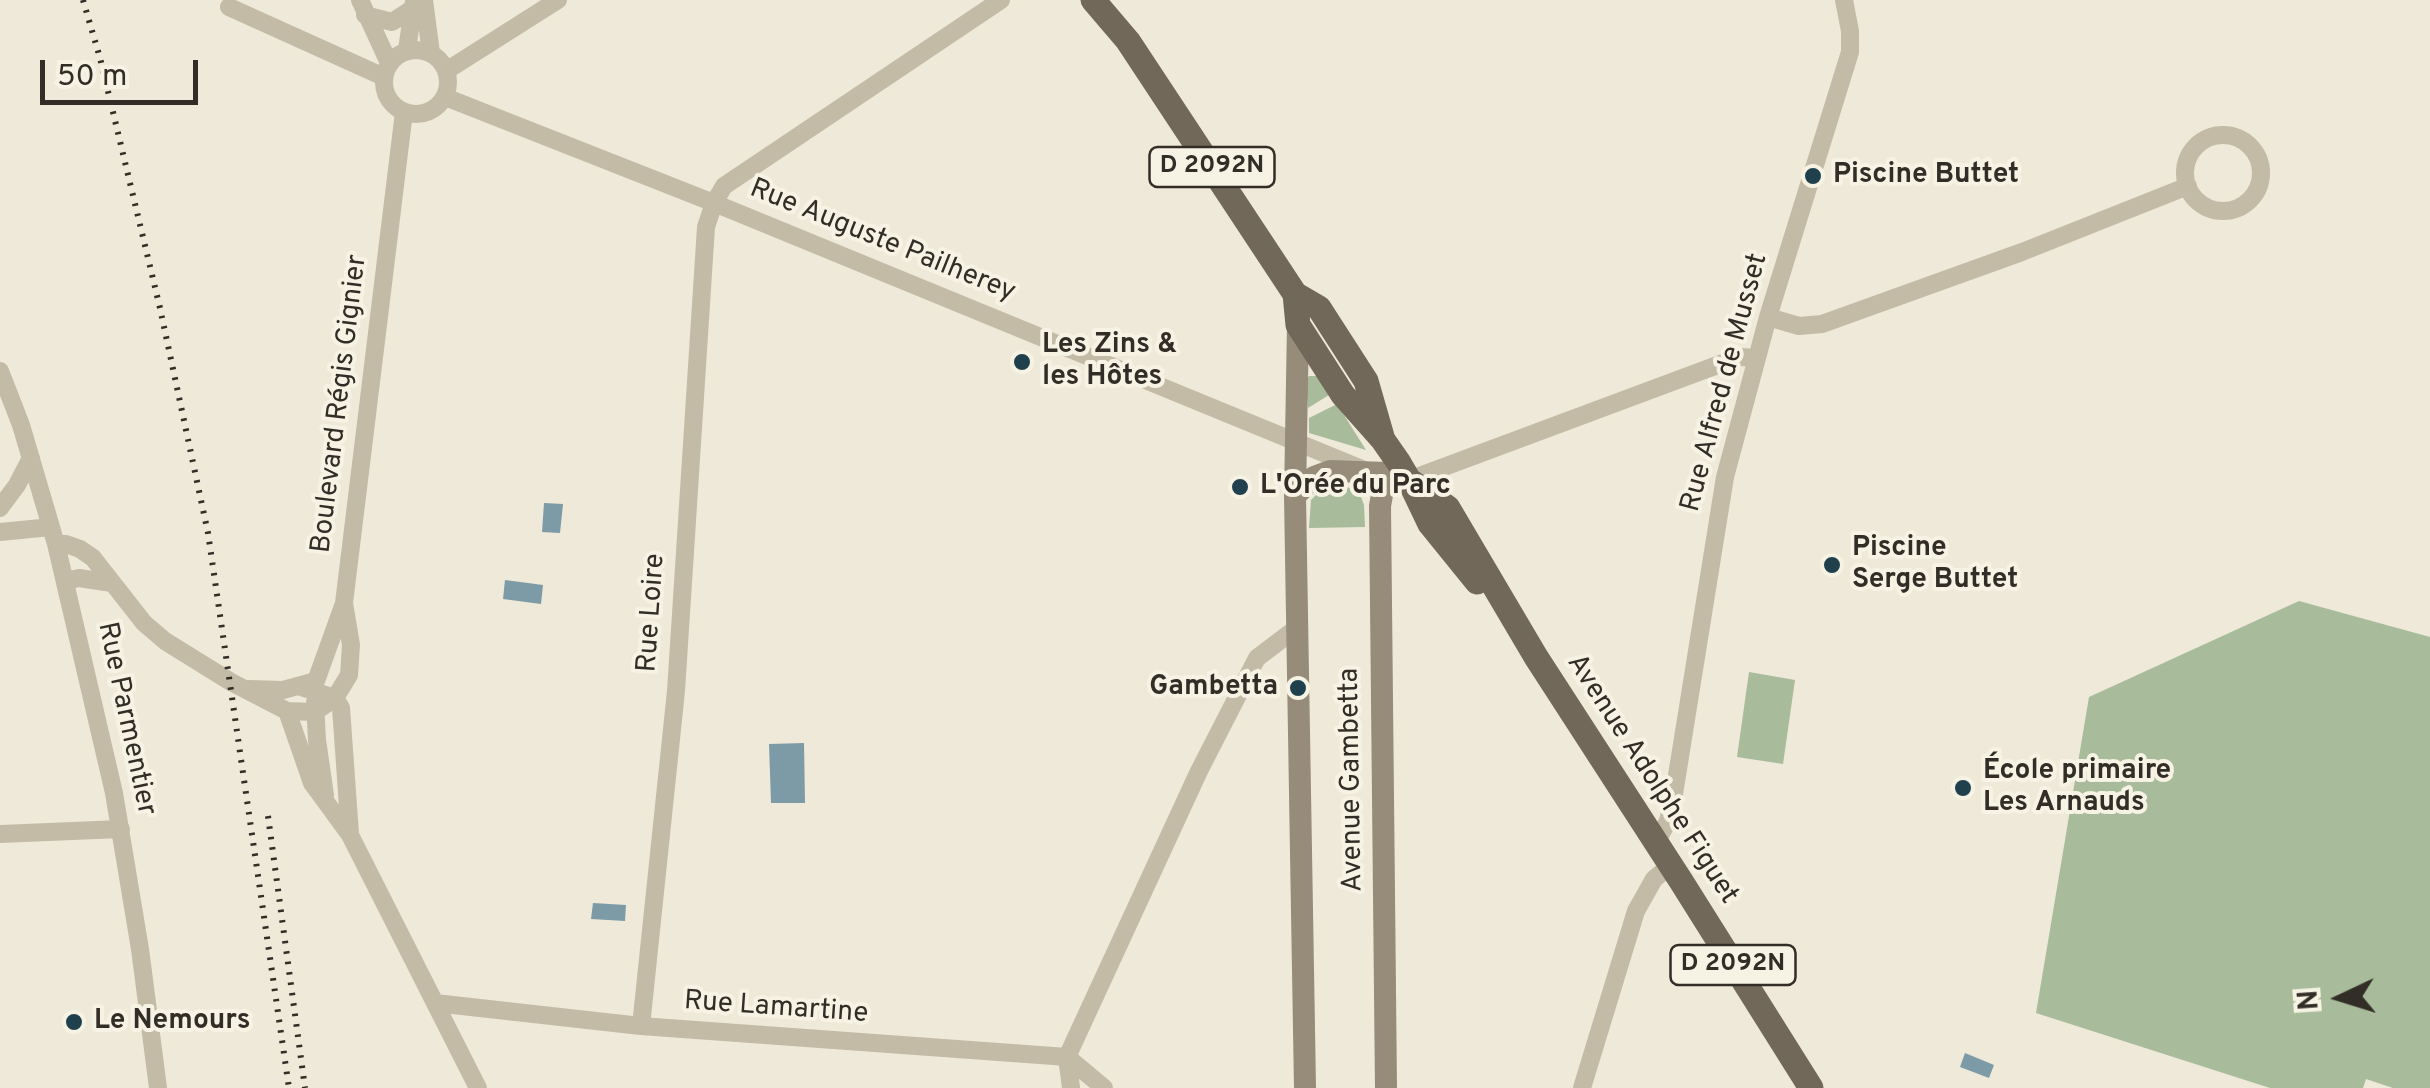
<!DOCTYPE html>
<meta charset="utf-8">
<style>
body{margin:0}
#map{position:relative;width:2430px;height:1088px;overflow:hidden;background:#eee9d9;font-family:Overpass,sans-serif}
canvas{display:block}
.north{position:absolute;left:2290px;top:948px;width:100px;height:100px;-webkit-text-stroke:8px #f6f3e5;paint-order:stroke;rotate:266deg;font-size:28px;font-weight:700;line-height:40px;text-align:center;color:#322d26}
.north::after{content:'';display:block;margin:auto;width:35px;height:45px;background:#322d26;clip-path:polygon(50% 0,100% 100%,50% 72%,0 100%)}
.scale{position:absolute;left:40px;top:60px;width:158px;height:45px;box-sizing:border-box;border:5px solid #322d26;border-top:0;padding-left:12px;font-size:30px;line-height:35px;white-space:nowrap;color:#322d26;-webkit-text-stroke:8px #f6f3e5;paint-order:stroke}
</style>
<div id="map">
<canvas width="2430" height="1088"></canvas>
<div class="north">N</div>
<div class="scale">50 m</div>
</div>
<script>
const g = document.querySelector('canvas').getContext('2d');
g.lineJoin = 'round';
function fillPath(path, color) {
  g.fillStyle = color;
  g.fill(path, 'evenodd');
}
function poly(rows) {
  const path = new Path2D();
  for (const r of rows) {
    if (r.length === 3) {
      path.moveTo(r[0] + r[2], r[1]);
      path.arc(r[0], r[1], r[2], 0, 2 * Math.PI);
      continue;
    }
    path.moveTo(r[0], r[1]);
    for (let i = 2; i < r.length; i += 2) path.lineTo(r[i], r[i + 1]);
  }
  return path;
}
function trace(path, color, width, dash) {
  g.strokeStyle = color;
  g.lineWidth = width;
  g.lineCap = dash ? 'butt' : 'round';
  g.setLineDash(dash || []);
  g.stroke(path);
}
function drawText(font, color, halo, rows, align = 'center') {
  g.font = font + ' Overpass,sans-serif';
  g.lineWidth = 8;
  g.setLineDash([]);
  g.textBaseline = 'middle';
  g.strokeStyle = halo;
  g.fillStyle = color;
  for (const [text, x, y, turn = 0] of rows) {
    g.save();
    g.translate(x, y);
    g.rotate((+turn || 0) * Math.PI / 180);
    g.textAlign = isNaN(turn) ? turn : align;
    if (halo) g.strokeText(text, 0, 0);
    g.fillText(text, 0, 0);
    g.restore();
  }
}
const green = poly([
 [1309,376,1318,376,1329,395,1308,408,1306,381],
 [1337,404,1366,450,1309,433,1309,418],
 [1338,484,1353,489,1361,497,1364,505,1365,527,1309,528,1311,500,1322,489],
 [2299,601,2430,637,2430,1088,2393,1088,2366,1079,2363,1088,2270,1088,2036,1013,2089,697],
 [1749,672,1795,680,1783,764,1737,757]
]);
const water = poly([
 [544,503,563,504,560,533,542,532],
 [505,580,543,585,541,604,503,599],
 [804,743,805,803,771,803,769,744],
 [593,903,626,905,625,921,591,919],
 [1965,1053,1994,1065,1989,1078,1960,1067]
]);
const minor = poly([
 [360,0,389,63],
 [424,0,431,53],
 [229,7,384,77],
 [365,15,392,22,412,9],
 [416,82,32],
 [407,50,414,1],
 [446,71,558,0],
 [445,97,714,203,1362,469],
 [2223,173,38],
 [1768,317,1799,326,1822,324,2022,252,2188,186],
 [0,371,21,425,56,544,114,793,140,949,158,1088],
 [1409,480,1739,357,1756,358],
 [0,508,17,485,31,458],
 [0,532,51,527],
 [56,544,66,544,80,549,93,558,144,623,165,641,231,682,287,711,312,783,350,835,478,1088],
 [66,581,79,578,112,583],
 [298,686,335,698,341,708,350,834],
 [249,689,283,690,316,681,343,606],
 [315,702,317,740,325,795],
 [287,711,315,712,335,698,349,675,351,645,344,603,404,112],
 [0,834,121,829],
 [1656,843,1668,821,1674,794,1725,477,1768,317,1850,52,1850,31,1844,0],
 [435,1003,641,1026,1067,1057,1104,1088],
 [641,1026,676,691,706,227,714,203,724,186,1001,0],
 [1071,1088,1067,1057,1199,771,1257,658,1298,627],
 [1582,1088,1636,911,1654,879,1671,865]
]);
const secondary = poly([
 [1298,325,1295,496,1305,1088],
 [1295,496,1314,477,1330,471,1386,473],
 [1386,1088,1380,506,1386,473,1399,463]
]);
const primary = poly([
 [1093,0,1128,41,1295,294,1319,308,1366,381,1383,440],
 [1295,294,1298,325,1343,395,1383,440,1399,463,1409,480,1430,524,1477,582],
 [1409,480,1448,508,1536,657,1681,881,1811,1088]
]);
const rail = poly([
 [83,0,100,58,160,308,208,533,289,1088],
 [268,816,305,1088]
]);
const markers = [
 [1813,176,10,"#21404e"],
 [1022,362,10,"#21404e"],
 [1240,487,10,"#21404e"],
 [1832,565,10,"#21404e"],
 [1298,688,10,"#21404e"],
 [1963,788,10,"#21404e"],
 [74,1022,10,"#21404e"]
];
const shields = [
 [1212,167,125],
 [1733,965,125]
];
const shieldNames = [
 ["D 2092N",1212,167],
 ["D 2092N",1733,965]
];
const poiNames = [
 ["Piscine Buttet",1833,176],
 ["Les Zins &",1042,346],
 ["les Hôtes",1042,378],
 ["L'Orée du Parc",1260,487],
 ["Piscine",1852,549],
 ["Serge Buttet",1852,581],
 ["Gambetta",1278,688,"right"],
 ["École primaire",1983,772],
 ["Les Arnauds",1983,804],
 ["Le Nemours",94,1022]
];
const streetNames = [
 ["Rue Auguste Pailherey",882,242,22],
 ["Rue Alfred de Musset",1726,383,-75],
 ["Boulevard Régis Gignier",341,404,-83],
 ["Rue Loire",653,613,-86],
 ["Rue Parmentier",125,719,78],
 ["Avenue Gambetta",1353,780,-91],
 ["Avenue Adolphe Figuet",1651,780,57],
 ["Rue Lamartine",776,1009,4]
];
fillPath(green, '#a8bb9b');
fillPath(water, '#7c9ba7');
trace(minor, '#c4bba7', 18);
trace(secondary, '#978b79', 22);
trace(primary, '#726859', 25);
trace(rail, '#322d26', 6, [2.5, 8]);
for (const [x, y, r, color] of markers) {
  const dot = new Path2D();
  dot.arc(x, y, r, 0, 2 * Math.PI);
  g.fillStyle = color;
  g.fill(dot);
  trace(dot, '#f6f3e5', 4);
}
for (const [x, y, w] of shields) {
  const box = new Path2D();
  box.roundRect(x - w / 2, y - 20, w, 40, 8);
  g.fillStyle = '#f6f3e5';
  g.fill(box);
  trace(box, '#322d26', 2.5);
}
drawText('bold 25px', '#322d26', null, shieldNames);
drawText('bold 28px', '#322d26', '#f6f3e5', poiNames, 'left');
drawText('28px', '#322d26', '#f6f3e5', streetNames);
</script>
